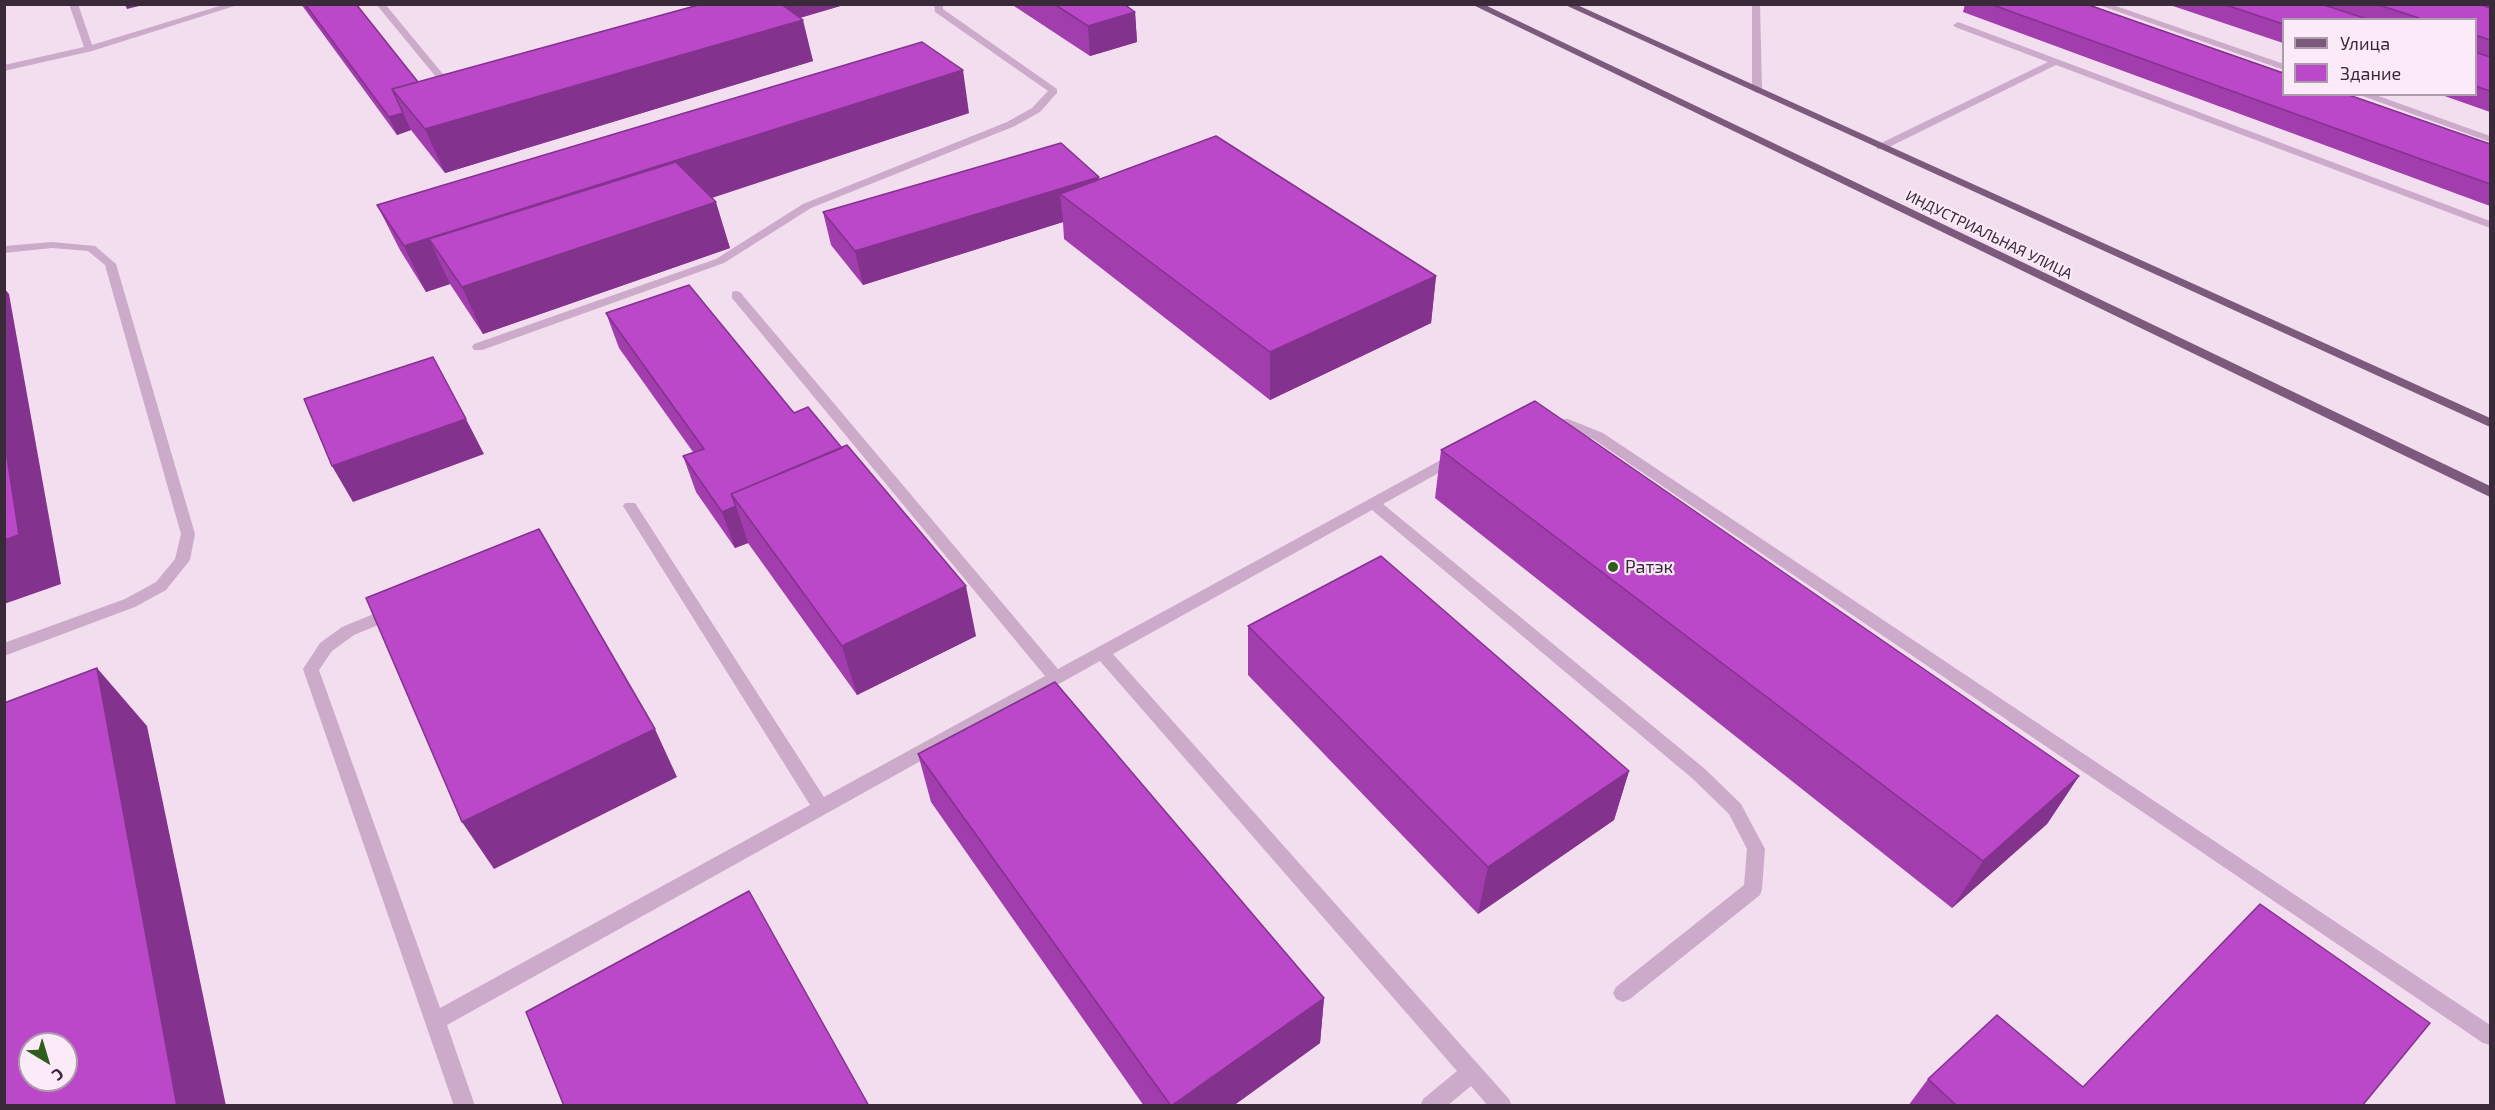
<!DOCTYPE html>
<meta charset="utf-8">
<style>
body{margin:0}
#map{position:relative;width:2495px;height:1110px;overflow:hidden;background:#f3def0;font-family:"Exo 2",sans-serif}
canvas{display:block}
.frame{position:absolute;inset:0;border:6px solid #392939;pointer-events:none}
.legend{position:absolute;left:2282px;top:18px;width:195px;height:78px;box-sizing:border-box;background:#fbebf8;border:2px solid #ad9dac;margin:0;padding:8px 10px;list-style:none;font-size:18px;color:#392939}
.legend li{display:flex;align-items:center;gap:12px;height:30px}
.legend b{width:30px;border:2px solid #ad9dac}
.north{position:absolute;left:18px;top:1032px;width:60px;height:60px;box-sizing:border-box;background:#fbebf8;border:2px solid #ad9dac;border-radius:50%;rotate:142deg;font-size:16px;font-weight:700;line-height:24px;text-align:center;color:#392939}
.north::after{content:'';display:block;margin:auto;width:21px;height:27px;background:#2f5d1d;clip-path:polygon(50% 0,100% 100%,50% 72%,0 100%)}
</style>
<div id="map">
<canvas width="2495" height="1110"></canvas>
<div class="frame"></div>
<ul class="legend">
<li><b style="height:8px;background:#7b5a7c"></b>Улица</li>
<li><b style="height:16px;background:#bb47c9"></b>Здание</li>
</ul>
<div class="north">С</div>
</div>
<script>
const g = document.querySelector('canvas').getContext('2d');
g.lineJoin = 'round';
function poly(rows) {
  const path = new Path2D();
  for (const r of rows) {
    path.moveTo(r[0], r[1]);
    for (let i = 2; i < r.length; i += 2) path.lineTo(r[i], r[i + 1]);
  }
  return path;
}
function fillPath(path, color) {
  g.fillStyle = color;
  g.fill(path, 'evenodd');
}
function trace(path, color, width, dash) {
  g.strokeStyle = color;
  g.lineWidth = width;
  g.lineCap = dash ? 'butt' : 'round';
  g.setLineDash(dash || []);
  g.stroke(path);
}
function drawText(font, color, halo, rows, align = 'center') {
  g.font = font + ' "Exo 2",sans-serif';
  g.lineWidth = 4.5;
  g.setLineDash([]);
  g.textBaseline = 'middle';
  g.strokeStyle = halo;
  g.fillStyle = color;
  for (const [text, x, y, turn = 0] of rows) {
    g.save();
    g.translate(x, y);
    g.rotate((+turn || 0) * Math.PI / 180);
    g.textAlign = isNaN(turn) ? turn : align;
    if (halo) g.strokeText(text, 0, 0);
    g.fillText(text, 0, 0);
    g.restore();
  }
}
const lane = poly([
 [69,4,78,4,92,45,226,4,241,4,92,51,4,71,4,65,84,47,69,4],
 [376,4,385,4,442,73,462,79,462,83,449,83,436,77,376,4],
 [934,4,943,4,943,9,1057,89,1057,93,1040,112,1015,126,811,208,724,263,482,350,474,350,472,347,474,344,716,259,803,204,1007,122,1032,108,1048,91,935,12,934,4],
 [1752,4,1760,4,1762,90,1757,93,1752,90,1752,4],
 [2096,4,2110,4,2284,64,2284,70,2096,4],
 [1958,22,2490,221,2490,228,2056,65,1885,149,1877,149,1877,145,2048,62,1955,27,1953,25,1958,22],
 [2357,94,2373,94,2490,136,2490,142,2357,94],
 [52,242,95,246,116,264,195,534,190,560,166,590,135,607,4,656,4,643,125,599,156,582,175,559,181,534,105,265,88,251,52,248,4,253,4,246,52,242],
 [736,291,740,292,1058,669,1450,455,1460,455,1462,458,1460,461,1383,504,1705,769,1741,804,1765,849,1762,889,1760,895,1630,999,1623,1002,1616,999,1613,993,1616,987,1744,885,1747,849,1729,814,1693,779,1372,510,1113,654,1509,1099,1512,1106,1488,1106,1471,1086,1447,1106,1420,1106,1423,1099,1457,1071,1100,661,447,1025,475,1106,454,1106,303,669,320,643,342,627,388,608,400,608,402,612,400,616,354,635,332,651,319,670,440,1008,810,805,623,506,625,503,635,503,824,797,1045,676,732,298,732,292,736,291],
 [1549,418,1568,419,1603,433,2490,1025,2490,1045,2483,1043,1593,439,1561,426,1544,425,1542,422,1544,419,1549,418]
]);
const primary = poly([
 [1471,4,1483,4,2490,486,2490,497,1471,4],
 [1563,4,1575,4,2490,418,2490,427,1563,4]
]);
const wall = poly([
 [301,4,356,4,418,82,702,4,847,4,800,18,813,61,445,173,411,130,397,135],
 [1011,4,1124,4,1135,12,1137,42,1090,56],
 [1965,4,2086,4,2490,144,2490,206,1963,12],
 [2167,4,2490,4,2490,112,2439,94,2475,94,2475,20,2283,20,2283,43],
 [969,113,712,198,730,248,483,334,450,284,426,292,400,250,377,205],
 [1099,177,1099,179,1436,276,1431,323,1270,400,1064,239,1063,222,863,285,831,245,823,212],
 [606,313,976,636,857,695,748,543,735,548,696,492,683,456,693,452,619,348],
 [1441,450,2079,776,2047,824,1952,908,1435,498],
 [1248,626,1629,771,1614,820,1478,914,1248,675],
 [918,754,1324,998,1320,1043,1233,1106,1144,1106,931,802],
 [1928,1079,2083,1087,2362,1106,1908,1106]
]);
const shadedWall = poly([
 [125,4,147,4,127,9],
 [789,4,847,4,424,127],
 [1135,12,1137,42,1090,56,1088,26],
 [803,20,813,61,445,173,425,129],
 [963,70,969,113,458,281,429,239,450,284,426,292,404,246],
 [403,113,411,130,397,135,389,117],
 [1099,177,1102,210,1060,194,1063,222,863,285,855,251],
 [716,202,730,248,483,334,462,287],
 [1436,276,1431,323,1270,400,1270,352],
 [4,288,9,294,61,584,4,604],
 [466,419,484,454,353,502,332,466],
 [736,506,748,543,735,548,722,512],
 [966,586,976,636,857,695,842,646],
 [97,668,147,726,226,1106,177,1106],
 [655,729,677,777,494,869,462,822],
 [1629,771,1614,820,1478,914,1488,867],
 [2079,776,2047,824,1952,908,1983,861],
 [1324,998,1320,1043,1233,1106,1171,1106]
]);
const building = poly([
 [305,4,356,4,418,82,392,89,403,113,389,117,305,4],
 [702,4,781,4,803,20,425,129,392,89,702,4],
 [1054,4,1124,4,1135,12,1088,26,1054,4],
 [1990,4,2086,4,2283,73,2283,94,2346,94,2490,144,2490,184,1990,4],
 [2223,4,2321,4,2370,20,2283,20,2283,24,2223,4],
 [2376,4,2479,4,2490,8,2490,40,2475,35,2475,20,2425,20,2376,4],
 [922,42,963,70,404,246,377,205,922,42],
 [2475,52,2490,57,2490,91,2475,86,2475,52],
 [1216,136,1436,276,1270,352,1060,194,1216,136],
 [1061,143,1099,177,855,251,823,212,1061,143],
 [676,162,716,202,462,287,429,239,676,162],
 [689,285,794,413,808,407,842,448,731,494,736,506,722,512,683,456,704,449,606,313,689,285],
 [433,357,466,419,332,466,304,399,433,357],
 [1535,401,2079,776,1983,861,1441,450,1535,401],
 [4,438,19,535,4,540,4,438],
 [847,445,966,586,842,646,731,494,847,445],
 [539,529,655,729,462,822,366,598,539,529],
 [1381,556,1629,771,1488,867,1248,626,1381,556],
 [97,668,177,1106,4,1106,4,703,97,668],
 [30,1044,66,1044,66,1080,30,1080,30,1044],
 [1055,682,1324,998,1171,1106,918,754,1055,682],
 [749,891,869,1106,564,1106,526,1012,749,891],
 [2260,904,2430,1023,2362,1106,1957,1106,1928,1079,1997,1015,2083,1087,2260,904]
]);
const markers = [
 [1613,567,6,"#2f5d1d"]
];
const farStreetnames = [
 ["ИНДУСТРИАЛЬНАЯ УЛИЦА",1989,235,26]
];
const poiNames = [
 ["Ратэк",1625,567]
];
fillPath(lane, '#ccaac9');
fillPath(primary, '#7b5a7c');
fillPath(wall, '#a13dad');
fillPath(shadedWall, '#83328d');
fillPath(building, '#bb47c9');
trace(building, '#83328d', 1.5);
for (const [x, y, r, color] of markers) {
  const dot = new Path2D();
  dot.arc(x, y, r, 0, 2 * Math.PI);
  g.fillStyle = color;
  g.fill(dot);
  trace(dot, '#fbebf8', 2);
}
drawText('15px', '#392939', '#fbebf8', farStreetnames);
drawText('18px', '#392939', '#fbebf8', poiNames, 'left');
</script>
